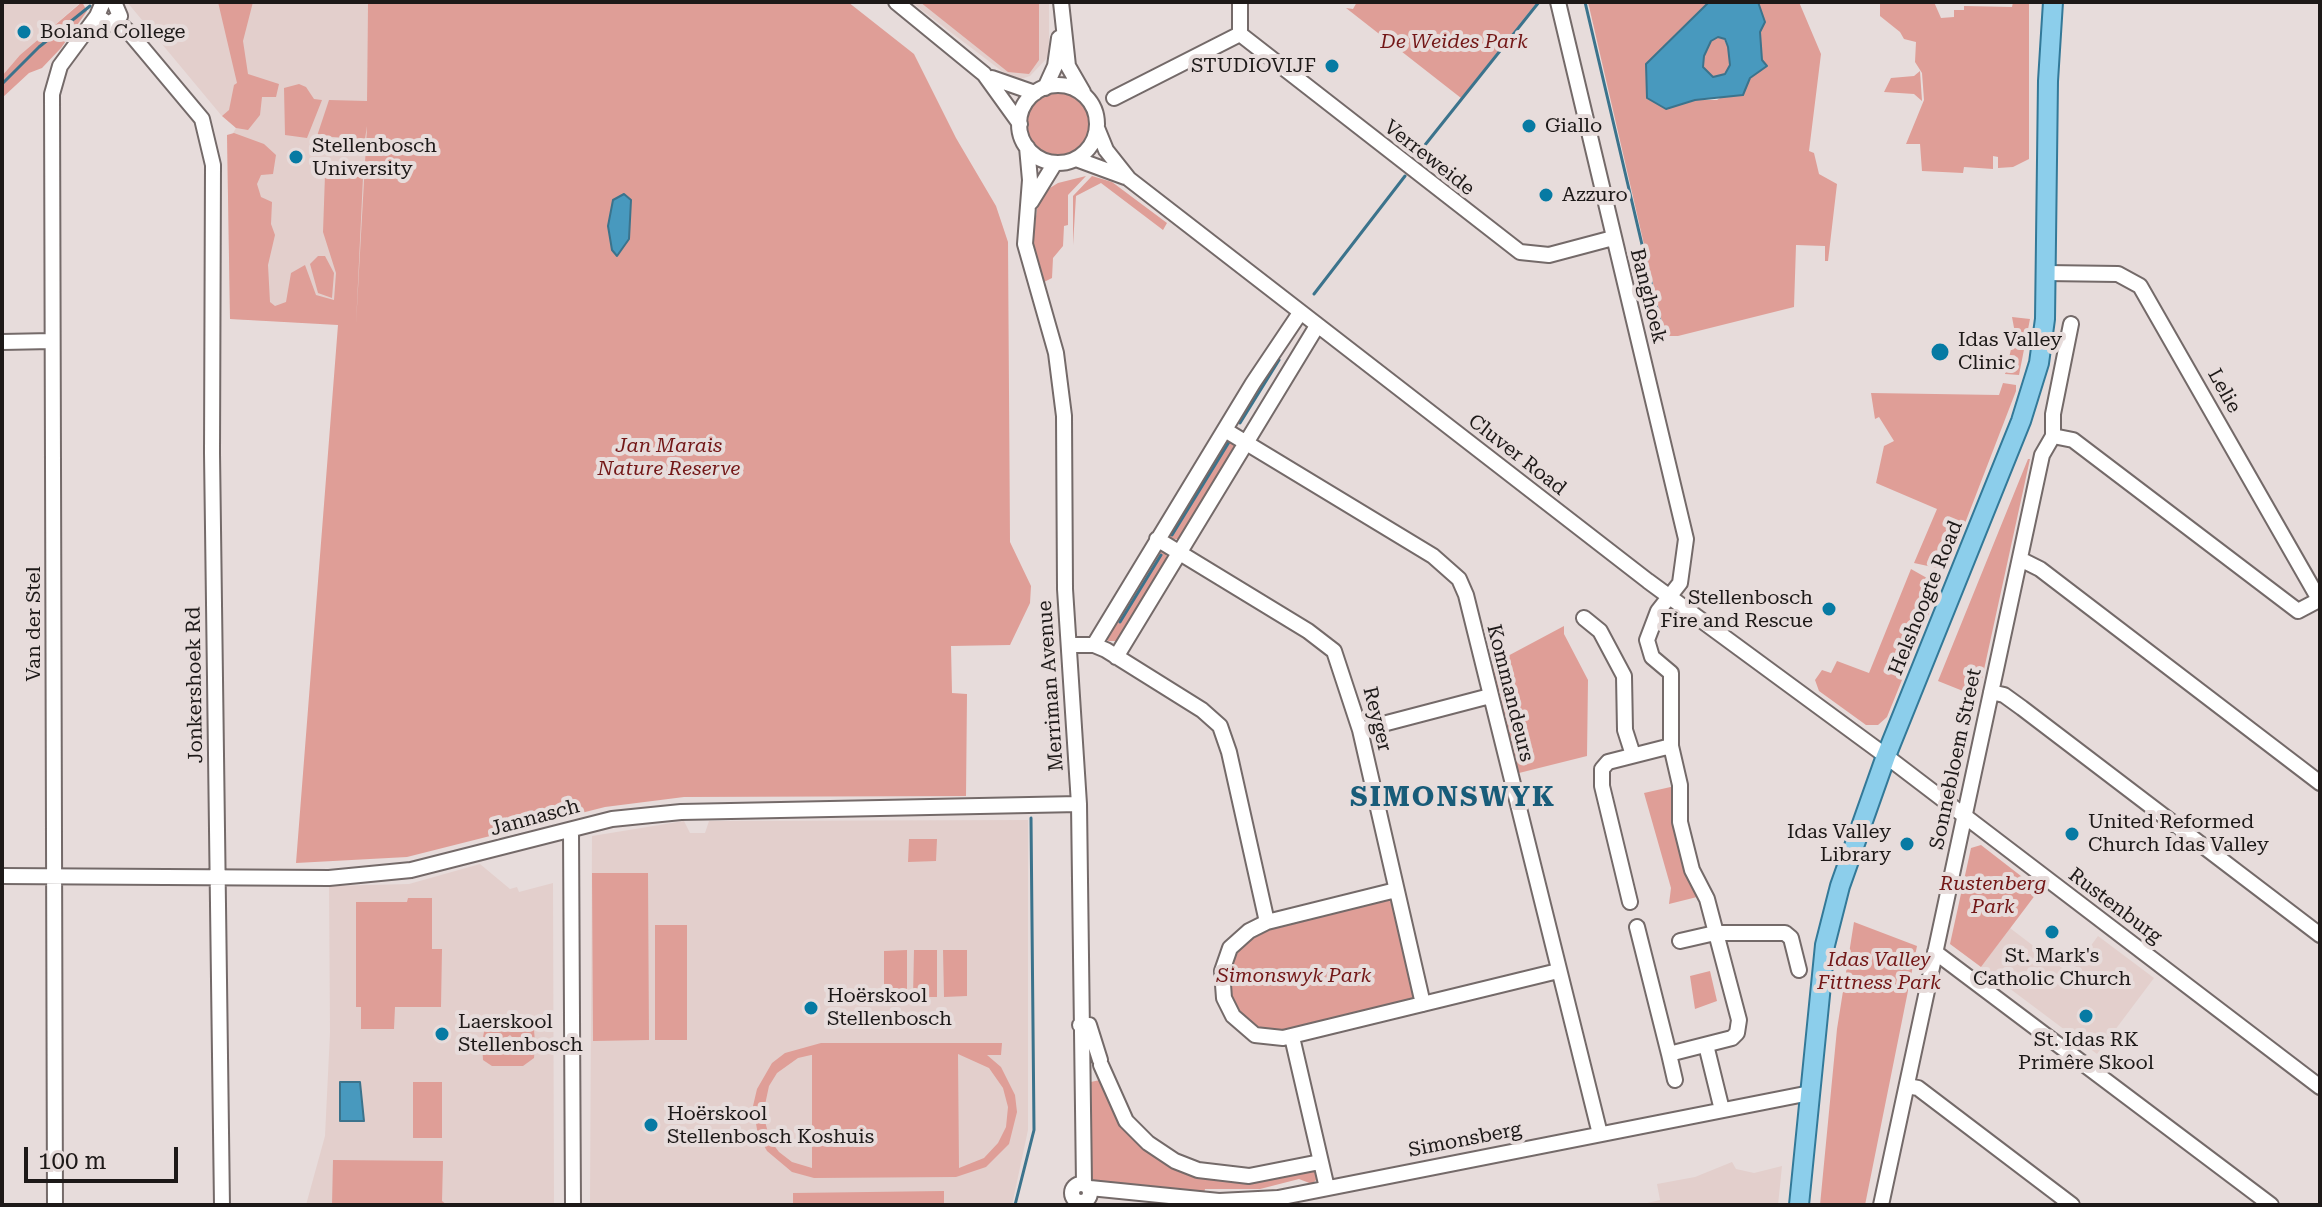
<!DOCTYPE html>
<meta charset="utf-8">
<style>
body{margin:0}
#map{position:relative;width:2322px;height:1207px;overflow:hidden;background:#e7dcdb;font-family:"Roboto Serif",serif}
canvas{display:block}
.frame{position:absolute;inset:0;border:4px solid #1d1918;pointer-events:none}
.scale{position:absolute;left:24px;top:1147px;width:154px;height:36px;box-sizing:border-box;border:4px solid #1d1918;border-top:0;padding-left:10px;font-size:24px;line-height:28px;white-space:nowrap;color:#1d1918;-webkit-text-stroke:6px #e7dcdb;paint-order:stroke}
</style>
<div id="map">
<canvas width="2322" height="1207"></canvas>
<div class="frame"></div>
<div class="scale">100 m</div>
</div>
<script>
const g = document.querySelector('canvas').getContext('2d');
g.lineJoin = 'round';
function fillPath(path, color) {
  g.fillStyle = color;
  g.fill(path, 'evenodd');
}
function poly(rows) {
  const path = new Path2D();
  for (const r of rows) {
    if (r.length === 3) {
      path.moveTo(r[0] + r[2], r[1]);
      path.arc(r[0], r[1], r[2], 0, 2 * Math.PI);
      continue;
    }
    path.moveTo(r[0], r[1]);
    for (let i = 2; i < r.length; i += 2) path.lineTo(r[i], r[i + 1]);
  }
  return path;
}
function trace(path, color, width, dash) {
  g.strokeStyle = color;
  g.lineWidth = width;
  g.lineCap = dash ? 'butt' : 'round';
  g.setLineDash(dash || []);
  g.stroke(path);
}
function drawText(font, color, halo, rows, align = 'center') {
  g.font = font + ' "Roboto Serif",serif';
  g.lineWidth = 8;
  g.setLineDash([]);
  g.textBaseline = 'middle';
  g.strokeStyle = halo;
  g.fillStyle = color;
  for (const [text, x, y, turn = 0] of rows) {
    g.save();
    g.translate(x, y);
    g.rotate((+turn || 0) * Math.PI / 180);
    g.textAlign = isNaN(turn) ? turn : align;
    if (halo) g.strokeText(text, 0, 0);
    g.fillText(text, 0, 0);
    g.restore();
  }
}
const built = poly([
 [2,2,81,2,20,55,2,76],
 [127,2,368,2,367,123,357,325,230,319,227,135,232,135,236,128,221,115],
 [911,2,1049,2,1049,56,1030,76,1021,79,1007,75],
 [1028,820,1028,1130,1012,1205,590,1205,592,836,684,821,690,833,705,833,709,821],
 [480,864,510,889,517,887,519,892,553,883,554,1205,306,1205,325,1136,330,1033,329,886,409,884],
 [2010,928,2070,974,2098,936,2154,978,2097,1054,1981,967],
 [1732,1162,1736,1169,1754,1173,1782,1166,1778,1205,1639,1205,1660,1200,1657,1184,1695,1177]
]);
const green = poly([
 [82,2,87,11,61,48,42,68,29,73,2,98,2,76,20,55],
 [218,2,253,2,243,41,248,74,279,84,276,97,262,97,260,115,248,130,236,128,222,116,229,110,234,85,237,83],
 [368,2,848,2,914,54,956,138,996,206,1008,242,1010,542,1031,586,1030,603,1010,645,951,646,952,693,967,694,966,796,684,797,605,807,407,857,296,863,338,325,230,319,227,135,234,133,264,144,276,155,273,174,261,175,257,184,261,197,272,202,271,224,275,235,268,265,270,302,275,306,286,302,291,273,305,265,316,295,334,300,336,273,323,232,325,175,363,177,356,325,367,126,365,139,317,136,329,100,367,101],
 [920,2,1039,2,1039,60,1029,74,1008,72],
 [1357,2,1537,2,1461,98,1346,8,1353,9],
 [1588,2,1709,2,1646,64,1667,109,1695,100,1717,100,1750,78,1762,60,1758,2,1799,2,1821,54,1809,151,1814,153,1819,174,1837,184,1828,261,1825,261,1825,246,1796,245,1794,307,1678,336,1669,336,1664,331],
 [1880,2,1934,2,1941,18,1954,17,1954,10,1964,10,1964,6,2012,7,2013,2,2029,2,2029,159,2013,167,1998,168,1998,157,1993,156,1993,169,1964,167,1963,173,1922,171,1920,144,1906,144,1924,100,1922,73,1915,62,1916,42,1904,39,1900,32,1880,16],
 [1718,37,1724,39,1728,48,1730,65,1725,74,1712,77,1703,67,1704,56,1711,40],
 [1920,71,1922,101,1914,94,1884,92,1891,78,1914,76],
 [299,84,306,87,314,99,322,100,307,138,285,135,284,88],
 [1058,125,33],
 [1086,176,1068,195,1068,225,1064,226,1063,246,1053,258,1052,278,1044,282,1032,243,1038,203,1045,191,1058,183],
 [1092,176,1112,182,1167,223,1163,230,1101,183,1076,196,1073,245,1073,196],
 [318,256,325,256,334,273,332,298,318,293,310,264],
 [2012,317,2030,319,2019,375,2005,374,2015,333],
 [2003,383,2016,385,2016,391,1952,557,1937,568,1914,563,1937,509,1876,483,1884,446,1894,441,1879,417,1875,419,1871,393,1999,395],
 [1226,437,1236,442,1235,446,1179,539,1168,539,1166,534],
 [2028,459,2030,459,1978,697,1938,681],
 [1158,549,1166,552,1167,559,1117,641,1108,641,1106,638],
 [1911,569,1934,582,1936,596,1887,717,1878,725,1866,725,1819,691,1815,680,1822,670,1831,673,1837,661,1869,673],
 [1564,626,1564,634,1588,680,1587,756,1515,774,1489,666],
 [1675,786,1701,896,1669,904,1671,888,1644,793],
 [909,839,937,839,936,861,908,862],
 [1981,845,2039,890,1981,967,1950,944,1971,848],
 [592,873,648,873,649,1040,593,1041],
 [408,898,432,898,432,949,442,949,441,1007,395,1007,394,1029,361,1029,361,1007,356,1007,356,902,407,902],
 [1385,900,1393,902,1415,996,1411,1001,1288,1032,1250,1026,1232,1005,1229,965,1248,938,1269,927],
 [1854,922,1917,946,1865,1205,1820,1205,1837,1029],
 [655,925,687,925,687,1040,655,1040],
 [907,950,907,997,884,997,884,951],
 [914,950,937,950,937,997,913,997],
 [943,950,967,950,967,996,944,997],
 [1710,971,1717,1001,1695,1009,1690,976],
 [494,1021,527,1022,534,1030,535,1042,517,1042,510,1035,500,1042,482,1042,485,1027],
 [821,1043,1002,1043,1001,1055,987,1055,1001,1067,1015,1095,1017,1112,1009,1144,986,1167,956,1177,814,1178,792,1172,767,1151,758,1135,753,1106,757,1089,772,1063,785,1053],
 [958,1054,989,1068,1003,1088,1008,1107,1006,1127,998,1143,984,1158,959,1168],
 [811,1055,812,1055,812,1168,792,1162,779,1152,770,1140,763,1114,769,1086,777,1073,798,1058],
 [482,1045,500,1045,507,1052,517,1045,535,1045,534,1058,523,1066,492,1066,483,1060],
 [1100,1080,1113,1107,1179,1169,1311,1169,1317,1175,1317,1179,1312,1184,1299,1179,1260,1189,1205,1189,1204,1194,1098,1186,1090,1180,1086,1083],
 [413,1082,442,1082,442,1138,413,1138],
 [333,1160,443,1161,442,1201,447,1205,332,1205],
 [944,1191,944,1205,793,1205,793,1193]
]);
const water = poly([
 [1709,2,1758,2,1765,22,1760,32,1762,60,1767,66,1750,78,1743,95,1695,100,1666,109,1647,98,1646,64,1709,2],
 [1718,37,1725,39,1728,47,1730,65,1725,74,1713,77,1703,67,1704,56,1711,41,1718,37],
 [624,194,631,200,629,239,617,256,612,250,608,226,613,200,624,194],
 [340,1082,360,1082,364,1121,340,1121,340,1082]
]);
const stream = poly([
 [1585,2,1663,334],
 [2,84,39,47,90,6],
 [1417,155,1539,2],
 [1314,294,1405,176],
 [1240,423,1279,360],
 [1172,535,1229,442],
 [1120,622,1161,555],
 [1015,1205,1034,1130,1031,818]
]);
const minor = poly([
 [103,2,97,16,109,24,120,16,114,2],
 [896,2,984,74,1020,124],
 [1061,2,1068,66,1083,92],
 [1558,2,1686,539,1680,583,1658,611,1647,640,1652,657,1671,673,1671,746,1680,785,1680,822,1692,870,1707,899,1739,1020,1737,1033,1732,1038,1669,1054,1637,927],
 [116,21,129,32,202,119,213,165,212,453,222,1205],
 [1240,34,1520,252,1549,255,1613,238],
 [992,78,1035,93],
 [1058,124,39],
 [1045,88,1055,66,1059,38],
 [1114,98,1240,34,1240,2],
 [1097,128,1106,150,1129,179,1648,581,1886,756,2320,1087],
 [1027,147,1030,180,1025,244,1056,353,1064,416,1065,589,1079,804,1084,1184],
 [1076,159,1125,177],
 [1031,202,1055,163],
 [2046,273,2118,274,2140,286,2320,601],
 [2,342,52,341],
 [1225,430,1433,556,1459,579,1466,595,1600,1134],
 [2053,436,2073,440,2298,611,2319,600],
 [1157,539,1308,631,1334,651,1360,730,1423,1004],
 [2020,559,2040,569,2320,783],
 [1584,618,1600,631,1624,676,1625,730,1633,755],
 [1069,645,1094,645,1106,650,1202,710,1220,726,1229,752,1267,922],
 [1094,645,1253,383,1300,313],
 [1116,657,1317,326],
 [1991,692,2004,695,2022,708,2320,935],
 [1360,730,1490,696],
 [571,830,573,1205],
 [2,876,329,878,411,870,612,819,681,812,1079,804],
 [1396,890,1267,922,1249,931,1230,948,1222,971,1224,998,1233,1016,1255,1035,1283,1038,1558,971],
 [1630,902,1602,786,1602,769,1608,762,1671,746],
 [1680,941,1715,933,1785,933,1791,938,1799,970],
 [1935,952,2271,1205],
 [1080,1025,1089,1025,1100,1060],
 [1292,1037,1327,1188],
 [1706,1045,1722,1110],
 [1669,1054,1675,1080],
 [1101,1065,1126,1121,1148,1143,1175,1161,1198,1170,1249,1176,1320,1162],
 [1907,1086,1918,1088,2072,1205],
 [1081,1193,9],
 [1090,1188,1219,1201,1278,1198,1810,1093],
 [55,1205,52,94,60,66,97,16],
 [1881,1205,2042,455,2053,436,2053,414,2071,324]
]);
const major = poly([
 [1799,1205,1825,945,1840,886,1886,756,2021,421,2039,363,2045,319,2048,81,2053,2]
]);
const markers = [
 [24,32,8,"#067aa3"],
 [1332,66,8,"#067aa3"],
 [1529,126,8,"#067aa3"],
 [296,157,8,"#067aa3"],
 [1546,195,8,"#067aa3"],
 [1940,352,10,"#067aa3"],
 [1829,609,8,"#067aa3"],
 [2072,834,8,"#067aa3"],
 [1907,844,8,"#067aa3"],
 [2052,932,8,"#067aa3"],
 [811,1008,8,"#067aa3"],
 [2086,1016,8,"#067aa3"],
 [442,1034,8,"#067aa3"],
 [651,1125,8,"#067aa3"]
];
const poiNames = [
 ["Boland College",40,32],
 ["STUDIOVIJF",1316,66,"right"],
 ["Giallo",1545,126],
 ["Stellenbosch",312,146],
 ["University",312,169],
 ["Azzuro",1562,195],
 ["Idas Valley",1958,340],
 ["Clinic",1958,363],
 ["Stellenbosch",1813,598,"right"],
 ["Fire and Rescue",1813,621,"right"],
 ["United Reformed",2088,822],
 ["Church Idas Valley",2088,845],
 ["Idas Valley",1891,832,"right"],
 ["Library",1891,855,"right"],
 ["St. Mark's",2052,956,"center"],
 ["Catholic Church",2052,979,"center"],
 ["Hoërskool",827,996],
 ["Stellenbosch",827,1019],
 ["Laerskool",458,1022],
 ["Stellenbosch",458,1045],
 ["St. Idas RK",2086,1040,"center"],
 ["Primêre Skool",2086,1063,"center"],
 ["Hoërskool",667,1114],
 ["Stellenbosch Koshuis",667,1137]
];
const parkNames = [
 ["De Weides Park",1454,42],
 ["Jan Marais",669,446],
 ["Nature Reserve",669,469],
 ["Rustenberg",1993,884],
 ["Park",1993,907],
 ["Idas Valley",1879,960],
 ["Fittness Park",1879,983],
 ["Simonswyk Park",1294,976]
];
const streetNames = [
 ["Verreweide",1429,158,38],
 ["Banghoek",1648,296,76],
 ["Lelie",2224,391,61],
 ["Cluver Road",1517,455,38],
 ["Helshoogte Road",1926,598,-68],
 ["Van der Stel",34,624,-90],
 ["Jonkershoek Rd",195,685,-91],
 ["Merriman Avenue",1051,686,-94],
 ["Kommandeurs",1510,693,76],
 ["Reyger",1377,719,76],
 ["Sonnebloem Street",1956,759,-78],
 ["Jannasch",535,818,-15],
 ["Rustenburg",2115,906,37],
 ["Simonsberg",1465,1140,-11]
];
const districtNames = [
 ["SIMONSWYK",1453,798]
];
fillPath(built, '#e3cfcc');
fillPath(green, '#df9e97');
fillPath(water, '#4899be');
trace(water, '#3b738c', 2);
trace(stream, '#3b738c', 3);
trace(minor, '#746a69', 18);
trace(major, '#337998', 22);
trace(minor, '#fff', 14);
trace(major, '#8cceeb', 18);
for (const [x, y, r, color] of markers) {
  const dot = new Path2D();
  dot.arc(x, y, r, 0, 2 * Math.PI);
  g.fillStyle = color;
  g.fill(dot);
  trace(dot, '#e7dcdb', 3);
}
drawText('20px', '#1d1918', '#e7dcdb', poiNames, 'left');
drawText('italic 20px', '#731717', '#e7dcdb', parkNames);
drawText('20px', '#1d1918', '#e7dcdb', streetNames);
g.letterSpacing = '2px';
drawText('bold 28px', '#185c79', '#e7dcdb', districtNames);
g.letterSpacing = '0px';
</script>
